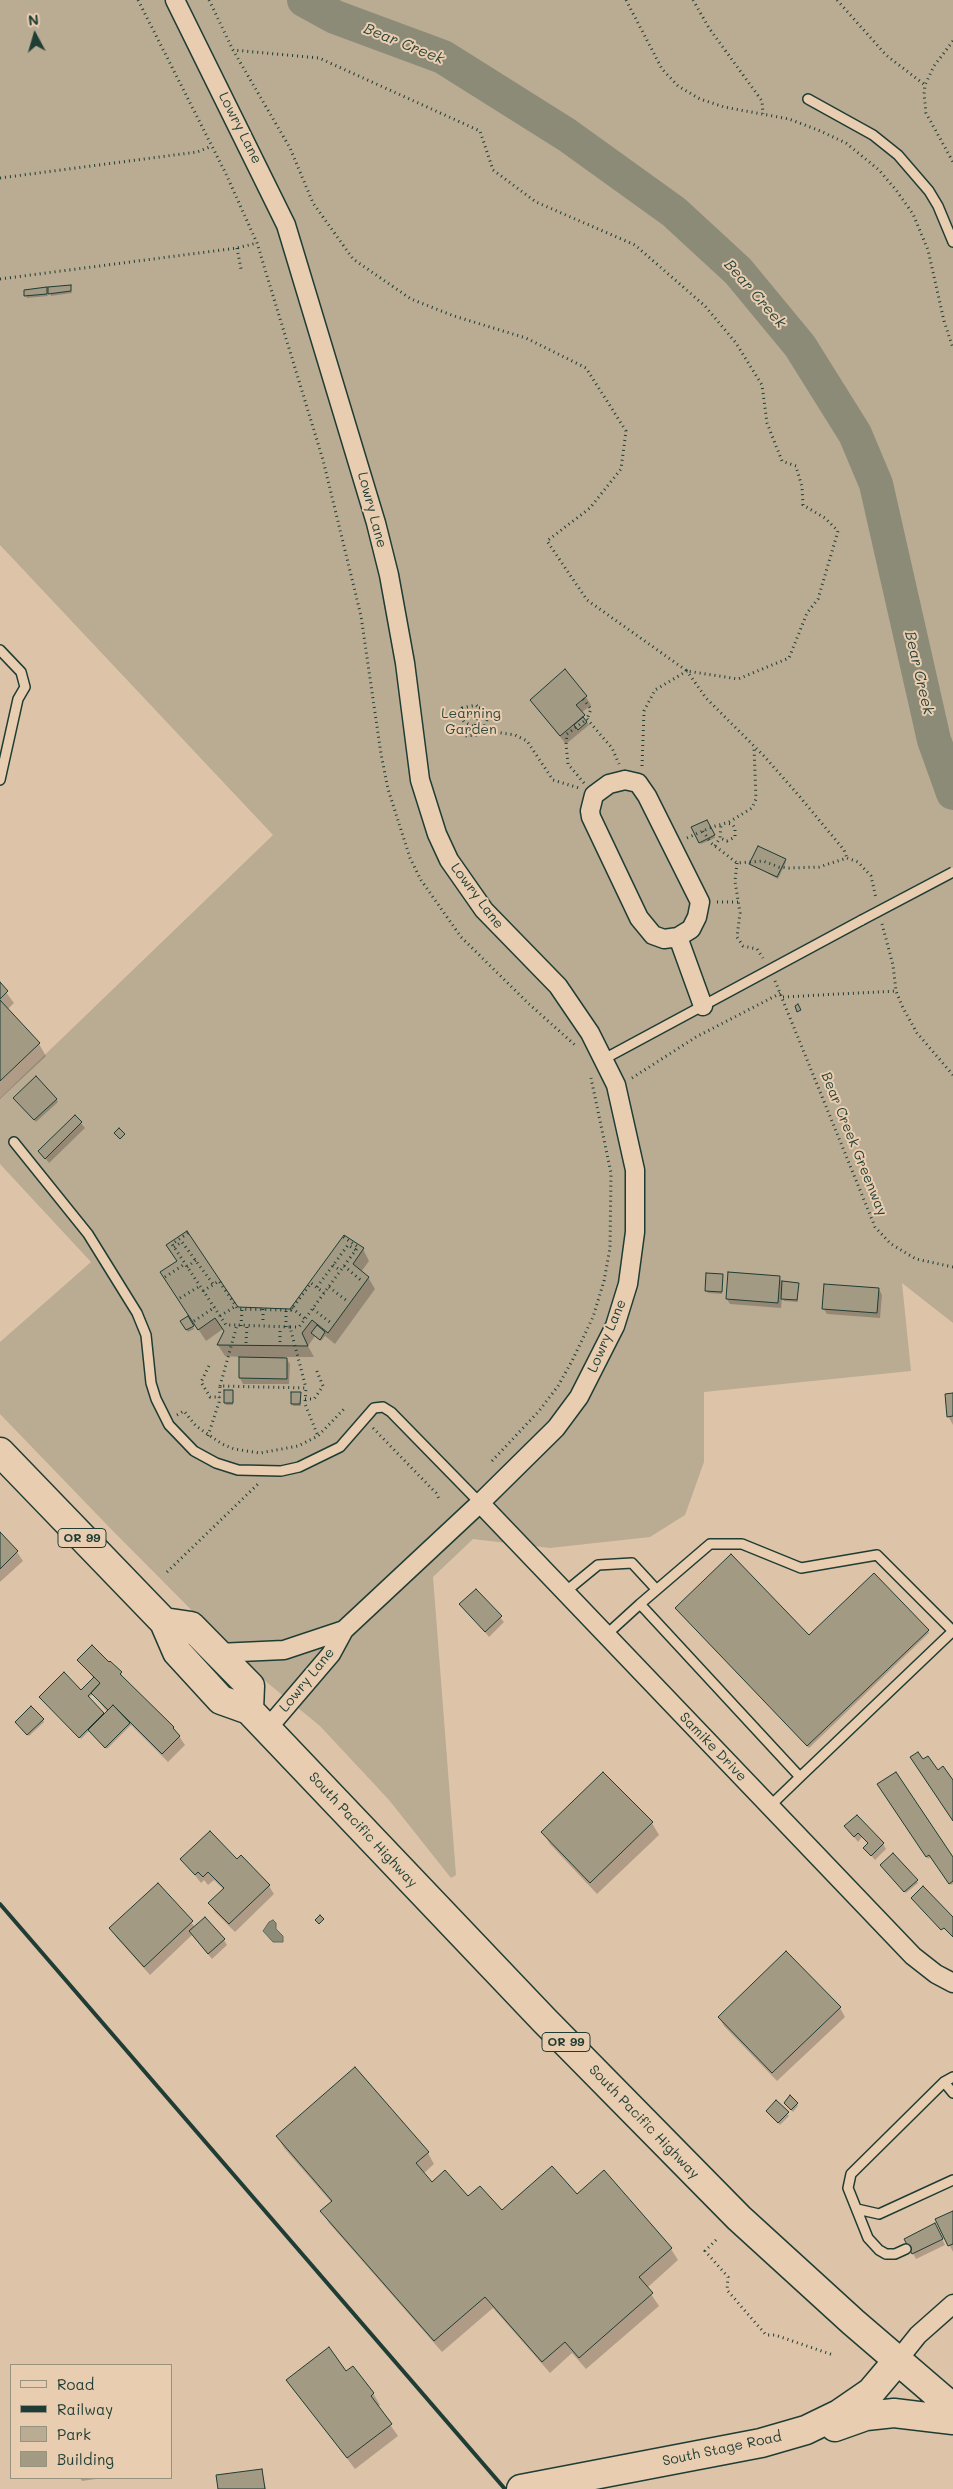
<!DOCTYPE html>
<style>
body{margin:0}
#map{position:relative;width:953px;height:2489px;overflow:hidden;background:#ddc4a8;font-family:Mali,sans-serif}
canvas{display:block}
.legend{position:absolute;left:10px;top:2364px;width:162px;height:115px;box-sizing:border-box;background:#e9cdb0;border:1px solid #98937e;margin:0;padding:6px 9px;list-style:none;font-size:15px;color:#1f3d34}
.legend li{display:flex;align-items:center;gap:10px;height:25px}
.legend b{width:25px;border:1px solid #98937e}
.north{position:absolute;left:10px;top:10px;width:50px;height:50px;-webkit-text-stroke:4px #e9cdb0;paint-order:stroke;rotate:354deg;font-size:14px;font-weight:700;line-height:20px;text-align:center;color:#1f3d34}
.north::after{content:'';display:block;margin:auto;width:18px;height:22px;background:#1f3d34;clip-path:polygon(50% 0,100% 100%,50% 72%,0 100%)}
</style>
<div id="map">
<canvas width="953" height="2489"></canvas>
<ul class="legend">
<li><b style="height:6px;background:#e9cdb0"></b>Road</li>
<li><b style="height:6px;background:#1f3d34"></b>Railway</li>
<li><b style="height:14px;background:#baab93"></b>Park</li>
<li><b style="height:14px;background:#a39a84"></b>Building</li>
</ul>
<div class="north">N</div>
</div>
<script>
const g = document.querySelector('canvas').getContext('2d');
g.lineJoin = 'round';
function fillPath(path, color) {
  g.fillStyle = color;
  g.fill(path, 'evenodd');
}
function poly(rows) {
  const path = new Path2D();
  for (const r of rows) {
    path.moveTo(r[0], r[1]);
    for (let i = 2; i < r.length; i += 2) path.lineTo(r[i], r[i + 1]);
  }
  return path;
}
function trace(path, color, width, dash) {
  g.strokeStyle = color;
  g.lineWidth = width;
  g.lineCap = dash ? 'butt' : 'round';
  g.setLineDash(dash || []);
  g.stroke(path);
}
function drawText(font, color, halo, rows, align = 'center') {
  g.font = font + ' Mali,sans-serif';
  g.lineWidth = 4;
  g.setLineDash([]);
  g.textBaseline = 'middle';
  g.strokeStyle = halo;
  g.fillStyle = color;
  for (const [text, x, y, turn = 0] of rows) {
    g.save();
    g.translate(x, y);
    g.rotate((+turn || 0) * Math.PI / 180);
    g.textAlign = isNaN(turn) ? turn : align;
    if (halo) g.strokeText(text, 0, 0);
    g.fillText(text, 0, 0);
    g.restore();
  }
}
const green = poly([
 [0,0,953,0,953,1323,902,1283,911,1371,704,1392,704,1462,685,1515,650,1537,550,1548,473,1539,433,1577,456,1875,451,1878,389,1800,320,1726,247,1666,110,1528,0,1414,0,1342,91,1262,0,1164,0,1098,273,835,0,545]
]);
const water = poly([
 [273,1920,276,1923,276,1929,283,1936,283,1942,273,1942,263,1931,269,1922,273,1920]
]);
const shadow = poly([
 [70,286,72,293,51,296,50,293],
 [46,289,48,296,27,298,26,296,25,291],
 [586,697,591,705,581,713,589,725,566,744,531,701],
 [707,821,715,838,701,844,693,828],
 [785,860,786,862,778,879,751,864],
 [0,984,14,1003,7,1010,39,1044,46,1056,0,1099],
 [14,1098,56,1099,58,1102,36,1122],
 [75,1116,85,1128,49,1163,40,1151],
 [363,1249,369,1261,361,1272,368,1277,375,1289,335,1344,325,1336,321,1341,315,1336,308,1346,314,1357,285,1357,290,1364,289,1384,243,1384,240,1378,240,1357,225,1356,218,1345,225,1332,223,1329,206,1341,169,1284,237,1308,291,1311],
 [722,1275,722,1294,708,1293,706,1290],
 [779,1277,782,1282,798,1284,798,1302,784,1301,782,1298,781,1308,730,1304,727,1299],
 [879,1289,882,1295,880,1318,827,1314,823,1308],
 [187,1318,194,1329,188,1332,182,1321],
 [232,1392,233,1405,226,1405,225,1402],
 [300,1393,301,1406,293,1406,292,1403],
 [953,1395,953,1425,948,1416],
 [0,1534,17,1552,23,1561,0,1582],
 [476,1590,504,1622,489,1637,461,1604],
 [678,1611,809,1636,928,1630,929,1633,809,1748],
 [79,1660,121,1673,124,1680,173,1727,185,1745,168,1762,131,1725,107,1749,89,1731,81,1739,42,1699,81,1691,94,1679],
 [93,1694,107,1712,105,1715,88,1698],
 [43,1720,44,1722,29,1736,18,1725],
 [603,1773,652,1823,659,1835,597,1894,550,1844,543,1832],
 [879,1785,953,1860,953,1884,951,1885,932,1856,928,1859],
 [846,1827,883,1844,886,1849,875,1860,865,1848,869,1844,862,1837,858,1842],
 [182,1859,237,1860,269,1886,274,1894,235,1932,215,1912,210,1904,224,1890,214,1880,208,1885,204,1880,201,1883],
 [883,1868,916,1880,918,1883,906,1893],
 [158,1885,195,1927,224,1940,227,1945,212,1959,192,1935,150,1975,116,1937,110,1928],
 [840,2008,845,2017,777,2081,724,2026,719,2017],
 [776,2102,789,2116,780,2125,769,2113],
 [797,2104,798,2106,793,2112,786,2105],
 [277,2136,428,2153,434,2164,423,2174,431,2184,502,2212,577,2195,671,2249,678,2260,647,2288,659,2306,586,2369,572,2353,550,2373,493,2308,442,2352,329,2223,322,2211,332,2203,284,2148],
 [953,2212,953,2252,937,2220],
 [938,2230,945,2245,916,2259,906,2239],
 [288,2380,373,2393,380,2405,378,2407,398,2436,355,2469],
 [261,2470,266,2489,219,2489],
 [80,2478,103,2478,82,2481]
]);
const river = poly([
 [304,0,335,17,443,57,567,135,674,212,738,271,800,346,855,434,876,484,934,740,953,793]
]);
const building = poly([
 [71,285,71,291,48,294,48,287,71,285],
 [47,287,47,294,24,296,24,290,47,287],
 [565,669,587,696,576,705,585,715,560,736,530,700,565,669],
 [583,717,587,722,578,730,574,725,583,717],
 [707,820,715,835,699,843,691,827,707,820],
 [758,846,786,859,777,877,749,864,758,846],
 [0,982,8,991,0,999,0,982],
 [0,1000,40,1043,0,1081,0,1000],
 [798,1004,801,1010,797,1012,795,1006,798,1004],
 [36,1076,57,1099,34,1120,13,1098,36,1076],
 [75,1115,82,1122,45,1159,38,1151,75,1115],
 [119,1128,125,1134,120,1139,114,1133,119,1128],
 [187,1231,238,1307,290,1309,344,1235,364,1248,353,1264,369,1277,328,1333,312,1320,302,1333,308,1346,217,1345,224,1331,215,1318,198,1330,160,1272,177,1261,166,1245,187,1231],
 [728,1272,780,1276,778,1303,726,1299,728,1272],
 [706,1273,723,1274,722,1292,705,1291,706,1273],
 [782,1281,799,1283,797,1300,781,1299,782,1281],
 [824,1284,879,1288,877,1313,822,1309,824,1284],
 [188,1316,194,1326,186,1330,180,1321,188,1316],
 [317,1325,325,1332,320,1340,311,1333,317,1325],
 [239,1357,287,1358,287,1379,239,1378,239,1357],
 [224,1390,233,1390,233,1403,224,1403,224,1390],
 [291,1392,301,1392,300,1404,291,1404,291,1392],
 [953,1393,953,1416,947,1417,945,1394,953,1393],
 [0,1532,18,1551,0,1569,0,1532],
 [731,1554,809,1635,874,1573,929,1630,807,1746,675,1608,731,1554],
 [476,1589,502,1616,485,1632,459,1604,476,1589],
 [92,1645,109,1662,110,1661,122,1672,120,1674,174,1727,173,1728,180,1736,162,1754,113,1705,108,1710,91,1693,100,1683,77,1660,92,1645],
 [64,1672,81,1690,94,1677,100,1683,88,1696,104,1713,79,1738,39,1697,64,1672],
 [113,1705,130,1723,105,1748,88,1730,113,1705],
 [31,1706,44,1719,27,1735,15,1722,31,1706],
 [918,1752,923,1759,928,1756,938,1770,943,1766,953,1780,953,1821,910,1757,918,1752],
 [603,1772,653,1822,590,1883,541,1832,603,1772],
 [896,1772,953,1857,953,1881,949,1884,929,1855,926,1857,877,1784,896,1772],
 [857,1815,884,1843,871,1856,863,1848,868,1843,858,1833,854,1837,844,1826,857,1815],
 [210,1831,237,1859,241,1855,270,1885,229,1924,208,1903,224,1888,208,1872,203,1877,198,1872,195,1875,180,1859,210,1831],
 [893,1853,918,1880,904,1892,880,1865,893,1853],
 [158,1883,193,1921,144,1967,109,1928,158,1883],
 [923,1886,953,1917,953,1937,944,1928,941,1930,911,1898,923,1886],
 [320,1915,324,1919,319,1924,315,1920,320,1915],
 [205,1917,225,1939,208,1954,189,1931,205,1917],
 [786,1951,841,2007,772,2073,718,2017,786,1951],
 [355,2067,429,2152,416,2163,432,2182,445,2170,468,2196,480,2186,502,2210,552,2166,577,2194,604,2170,672,2248,639,2277,653,2293,579,2358,565,2342,542,2362,485,2297,434,2341,320,2211,332,2201,276,2136,355,2067],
 [790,2095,798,2103,791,2110,784,2103,790,2095],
 [776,2100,789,2112,778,2123,766,2111,776,2100],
 [953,2211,953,2244,948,2246,935,2219,953,2211],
 [935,2223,943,2239,912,2254,904,2239,935,2223],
 [329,2347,346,2371,353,2366,374,2393,371,2396,392,2424,347,2458,286,2380,329,2347],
 [262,2469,265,2489,218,2489,216,2475,262,2469]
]);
const path = poly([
 [138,0,226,174,257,243,323,460,361,616,381,754,388,789,410,858,421,880,461,937,529,1004,575,1045],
 [209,0,233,50,290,148,313,203,353,259,411,299,454,316,526,338,586,368,626,431,621,469,590,508,547,541,587,600,687,671,738,679,789,658,807,613,818,599,838,531,825,518,803,505,802,487,796,466,782,461,767,423,762,385,736,343,705,306,635,245,536,202,493,170,480,131,319,58,233,50],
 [626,0,662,69,678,86,700,99,724,107,789,119,818,130,846,143,879,170,896,190,913,214,928,250,944,321,953,348],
 [693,0,709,28,762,101,763,114],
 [837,0,886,55,925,85],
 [953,41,934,66,925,85,924,94,926,113,953,162],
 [0,178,197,152,212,146],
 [237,248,241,269],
 [0,279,237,248,257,243],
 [583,699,591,709,587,719],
 [479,708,486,708,489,715,483,730,480,735,464,736,465,732,475,727,479,708,476,705,462,708,460,716,464,722,475,727,478,729,488,731,515,735,527,741,553,780,579,788],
 [642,766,644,711,655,690,687,671,706,698,764,756,800,797,844,850,847,858],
 [584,783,568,764,566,744,567,734,587,719,612,748,619,764],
 [729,822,752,808,756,799,754,747],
 [703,831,711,843,737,863,763,861,779,867,789,868,819,867,847,858,858,862,871,876,876,898],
 [687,838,712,827,726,823,732,824,735,828,735,837,727,841,720,838],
 [715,846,720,838,721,824],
 [737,863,735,881,740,913,737,937,743,946,757,949,763,958],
 [717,902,739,902],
 [882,924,893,965,896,991,903,1008,917,1033,953,1075],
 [775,981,875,1227,891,1244,916,1259,953,1267],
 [783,997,896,991],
 [632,1078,696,1037,781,993],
 [188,1233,172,1244,226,1325,237,1325],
 [174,1247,182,1242,213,1284],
 [333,1265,341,1271],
 [344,1266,363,1282],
 [187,1267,196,1260],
 [165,1277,185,1264],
 [317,1287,348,1245,356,1250],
 [329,1287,347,1301],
 [203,1291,219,1281,238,1309,286,1310,291,1310,311,1283,324,1293],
 [180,1298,200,1286],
 [292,1308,305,1319],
 [313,1309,331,1323],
 [220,1316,236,1306],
 [263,1320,263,1309],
 [194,1321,215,1307],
 [241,1326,242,1309],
 [286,1327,286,1310],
 [290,1327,299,1327,358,1247,342,1236],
 [280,1342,280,1327],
 [246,1343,247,1326],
 [209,1366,201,1382,210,1397,220,1397],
 [220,1386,237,1325,290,1327,306,1388],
 [305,1399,314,1399,323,1386,316,1369],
 [177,1415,184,1411,196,1426,222,1444,234,1449,260,1453,298,1446,318,1436,344,1409],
 [373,1428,436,1493,440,1501],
 [208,1436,219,1402,220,1386,306,1388,305,1404,318,1436],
 [492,1461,539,1411,558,1386,572,1361,593,1317,604,1281,610,1248,611,1173,591,1078],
 [167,1572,258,1484],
 [716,2240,705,2251,728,2277,727,2290,766,2335,775,2335,833,2355]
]);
const service = poly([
 [808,99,873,135,898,155,929,191,938,206,953,242],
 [0,650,21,672,25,687,18,699,0,780],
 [604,1059,862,920],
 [14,1142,88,1234,137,1313,146,1335,151,1383,156,1399,169,1425,194,1451,216,1463,238,1470,281,1471,299,1467,340,1447,374,1408,383,1407,391,1412,480,1503],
 [565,1592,598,1565,632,1563,656,1589],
 [606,1635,640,1604,800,1777,953,1631,877,1555,801,1568,742,1544,710,1544,640,1604],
 [770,1806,800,1777],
 [944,2082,953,2093],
 [857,2209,879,2214,953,2180],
 [906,2249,895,2254,886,2254,879,2250,868,2238,848,2188,851,2174,944,2082,953,2077]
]);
const minor = poly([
 [175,0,286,225,376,523,389,575,405,663,420,780,437,834,449,860,484,910,558,986,590,1033,616,1085,635,1170,635,1232,628,1284,615,1326,579,1397,556,1428,480,1503,344,1630,331,1654,267,1729],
 [625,780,638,783,647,796,700,902,697,917,691,929,678,937,664,939,653,935,639,918,591,817,590,811,594,795,609,784,625,780],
 [678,937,703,1006],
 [480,1503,913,1956,936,1974,953,1983],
 [218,1653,284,1650,344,1630],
 [898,2360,918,2335,953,2304]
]);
const primary = poly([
 [0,1452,164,1622,177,1652,221,1700,249,1710,544,2020,739,2218,853,2322,953,2408],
 [164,1622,191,1626,250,1686,249,1710],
 [835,2427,866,2416,894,2413,953,2420],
 [521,2489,761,2443,806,2430,839,2414,871,2392,898,2360]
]);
const rail = poly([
 [0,1904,505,2489]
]);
const serviceBridge = poly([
 [862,920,953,872]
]);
const shields = [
 [82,1538,48],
 [566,2042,48]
];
const shieldNames = [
 ["OR 99",82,1538],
 ["OR 99",566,2042]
];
const streetNames = [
 ["Lowry Lane",240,128,63],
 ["Lowry Lane",372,510,75],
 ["Lowry Lane",477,896,53],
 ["Bear Creek Greenway",854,1144,68],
 ["Lowry Lane",607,1336,-67],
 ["Lowry Lane",307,1680,-51],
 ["Samike Drive",713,1747,46],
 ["South Pacific Highway",363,1830,47],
 ["South Pacific Highway",644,2122,46],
 ["South Stage Road",722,2449,-12]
];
const parkNames = [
 ["Learning",471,714],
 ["Garden",471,730]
];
const waterNames = [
 ["Bear Creek",404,44,22],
 ["Bear Creek",755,294,49],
 ["Bear Creek",919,673,77]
];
fillPath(green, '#baab93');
fillPath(water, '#8c8b77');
trace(water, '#606c5c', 1);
fillPath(shadow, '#0003');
trace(river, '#8c8b77', 34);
fillPath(building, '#a39a84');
trace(building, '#1f3d34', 1);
trace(service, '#1f3d34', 12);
trace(minor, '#1f3d34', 21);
trace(primary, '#1f3d34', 31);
trace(path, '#1f3d34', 3, [1, 4]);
trace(service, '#e9cdb0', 9);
trace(minor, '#e9cdb0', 18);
trace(primary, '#e9cdb0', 28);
trace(rail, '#1f3d34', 4);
trace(serviceBridge, '#1f3d34', 12, []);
trace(serviceBridge, '#e9cdb0', 9);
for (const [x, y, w] of shields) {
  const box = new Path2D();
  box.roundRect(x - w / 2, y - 9.5, w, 19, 4);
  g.fillStyle = '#e9cdb0';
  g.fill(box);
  trace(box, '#1f3d34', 1);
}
drawText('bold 12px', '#1f3d34', null, shieldNames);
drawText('14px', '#1f3d34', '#e9cdb0', streetNames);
drawText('14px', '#2e483e', '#e9cdb0', parkNames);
drawText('italic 15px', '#2a453b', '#e9cdb0', waterNames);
</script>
